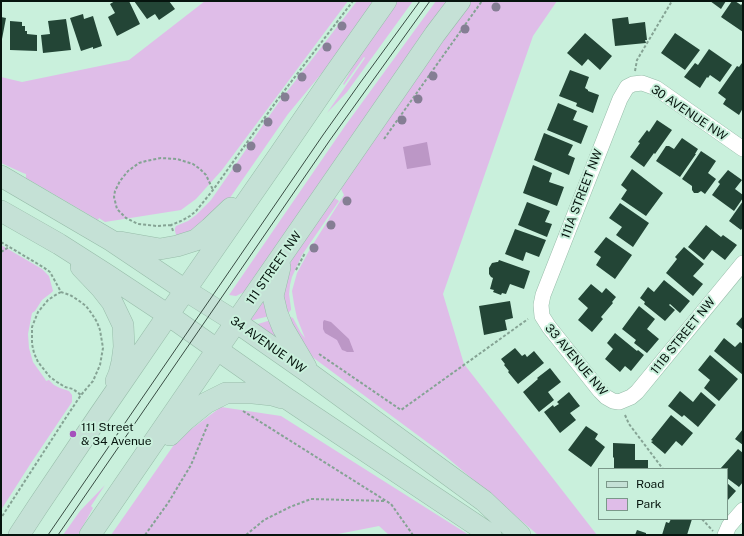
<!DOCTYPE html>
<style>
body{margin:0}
#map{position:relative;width:744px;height:536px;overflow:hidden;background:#c9f0dc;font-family:"Public Sans",sans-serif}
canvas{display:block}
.frame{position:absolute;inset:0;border:2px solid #06140e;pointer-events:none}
.legend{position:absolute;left:598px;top:468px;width:130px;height:52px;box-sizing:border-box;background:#c9f0dc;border:1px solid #7b988a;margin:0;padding:5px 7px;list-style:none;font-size:12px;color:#06140e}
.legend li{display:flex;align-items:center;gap:8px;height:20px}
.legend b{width:20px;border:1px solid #7b988a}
</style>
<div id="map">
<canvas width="744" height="536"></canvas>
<div class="frame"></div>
<ul class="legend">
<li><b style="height:5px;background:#c5e1d6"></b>Road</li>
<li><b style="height:11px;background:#dfbde8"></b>Park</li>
</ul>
</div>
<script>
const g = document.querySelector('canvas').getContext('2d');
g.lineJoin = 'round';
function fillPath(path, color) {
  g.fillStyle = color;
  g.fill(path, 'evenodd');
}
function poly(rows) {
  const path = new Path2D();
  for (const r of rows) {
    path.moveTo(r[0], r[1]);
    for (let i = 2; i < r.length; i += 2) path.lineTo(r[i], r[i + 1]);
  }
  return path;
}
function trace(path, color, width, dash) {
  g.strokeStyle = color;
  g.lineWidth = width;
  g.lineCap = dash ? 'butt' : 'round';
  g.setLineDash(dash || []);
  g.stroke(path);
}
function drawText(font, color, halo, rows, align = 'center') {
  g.font = font + ' "Public Sans",sans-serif';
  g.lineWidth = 4;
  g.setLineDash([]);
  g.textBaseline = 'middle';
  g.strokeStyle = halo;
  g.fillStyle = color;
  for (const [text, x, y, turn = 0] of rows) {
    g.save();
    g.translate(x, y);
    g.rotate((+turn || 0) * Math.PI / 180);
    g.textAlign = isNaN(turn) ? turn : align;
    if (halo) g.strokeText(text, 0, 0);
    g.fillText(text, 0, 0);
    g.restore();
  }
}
const green = poly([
 [205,1,348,1,222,170,196,199,181,210,105,222,99,218,98,220,26,178,26,174,23,173,1,163,1,77,22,82,129,60],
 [357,1,376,1,336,56,288,114,225,205,211,221,177,238,175,231,175,228,176,226,188,221,196,215,211,200,279,102],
 [397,1,413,1,347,92,327,113,365,58,364,57,344,85,343,84,363,49],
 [436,1,449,1,248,288,244,292,236,296,229,295,345,126],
 [470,1,557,1,533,36,443,294,464,364,597,535,538,535,443,454,315,359,310,355,288,316,293,318,301,333,305,338,297,318,294,304,292,291,297,273,310,249,344,195,340,187],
 [333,197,339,201,302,255,292,277,290,285,289,294,291,308,291,310,288,313,283,300,288,271,290,264,294,256],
 [1,245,42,269,49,276,53,291,51,293,42,300,35,311,32,313,28,334,29,348,33,362,45,379,46,381,49,380,54,385,60,388,69,391,72,395,72,402,31,463,1,510],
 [267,296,270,316,257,319,251,321,252,318],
 [271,320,279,340,256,327,258,324],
 [221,407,281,416,469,535,389,535,379,526,333,535,111,535,178,439],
 [105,485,91,506,93,508,78,535,63,535,80,511]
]);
const forest = poly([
 [427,142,431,165,407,169,403,147],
 [324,320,331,322,349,339,354,352,347,352,345,351,342,350,337,340,325,333,323,329,323,322]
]);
const building = poly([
 [115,1,129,1,140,24,117,36,108,17,115,13,110,4],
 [134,1,169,1,175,9,159,20,155,14,147,19],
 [710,1,726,1,721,9],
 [732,1,735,1,741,5,743,3,743,32,721,17],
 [83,14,84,19,93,16,102,46,93,49,93,47,81,51,70,18],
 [1,17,6,18,2,39,1,38],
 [628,17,629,24,645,22,647,40,645,40,646,43,615,46,612,19],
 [66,19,71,50,43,53,41,35,50,34,48,21],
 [10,21,22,22,22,26,25,26,25,31,27,31,27,34,37,35,37,51,10,50],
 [585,33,612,56,600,70,588,59,582,66,567,53],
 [675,33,700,50,685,70,661,53],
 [709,49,732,65,720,82,710,75,708,78,707,77,700,88,684,77,695,63,698,65],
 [742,63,743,64,743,108,739,115,723,104,726,99,718,93,737,66,739,67],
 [570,70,589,77,585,88,588,90,588,91,599,95,593,113,576,106,577,103,559,96],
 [558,103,577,111,573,120,588,126,581,144,547,130],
 [657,120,672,130,655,154,654,153,644,167,630,157,640,143,638,142,647,130,649,132],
 [544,133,573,145,568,155,575,158,569,175,534,160],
 [682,138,698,149,695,154,696,154,680,177,656,161,666,146,669,146,674,149],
 [701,151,716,161,708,173,716,179,705,194,701,191,698,193,694,193,692,190,692,186,682,179],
 [533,165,552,173,549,182,564,187,557,206,523,193],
 [632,169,663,193,646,216,621,199,627,190,621,185],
 [728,170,742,180,735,189,743,195,743,198,734,211,712,195,720,184,718,182],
 [743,201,743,227,741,230,729,221],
 [527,202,550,211,545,222,552,224,547,237,518,225],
 [620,203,649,223,633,247,616,235,622,227,609,218],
 [706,225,721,237,723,235,737,245,725,260,712,250,704,260,688,247],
 [515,229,546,240,539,257,526,252,523,261,505,254],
 [606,237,632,255,615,279,596,265,601,257,594,252],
 [684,247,704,264,693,276,703,284,693,296,666,273,677,259,675,257],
 [499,260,530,271,524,289,510,284,506,294,502,293,501,295,493,292,494,290,490,289,493,278,491,277,489,274,489,268,492,263,497,262,498,262],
 [664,280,690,301,680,313,670,304,669,305,675,310,665,321,644,304,645,302,640,298,648,287,654,292],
 [591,284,602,293,606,288,616,297,612,302,613,303,601,317,603,319,592,332,578,320,588,308,578,299],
 [510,301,513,318,505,320,507,330,484,335,479,306],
 [639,306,655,319,647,329,659,339,647,353,634,343,636,340,622,329],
 [743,316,743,330,736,324],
 [615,333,637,351,638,350,644,355,631,371,625,366,620,372,605,359,613,349,607,343],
 [724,338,735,347,740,342,743,344,743,375,714,351],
 [515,348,522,356,525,354,527,357,534,351,544,363,518,384,508,372,509,371,504,365,505,364,501,359],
 [710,355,738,379,719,401,704,388,710,380,698,370],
 [550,368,561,382,548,392,554,400,539,412,523,392,538,379,537,378],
 [680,391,693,402,701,392,716,405,698,427,684,415,682,417,668,406],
 [569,392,580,406,570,413,576,420,560,433,544,412,553,405,554,407,559,404,557,402],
 [671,415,693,433,682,446,676,441,665,454,651,442,653,441,651,440],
 [586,426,598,434,595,439,605,447,591,467,568,450],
 [743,429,743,445,735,439],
 [613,443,635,444,635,460,648,460,648,469,614,469,614,457,613,458],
 [738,449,743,453,743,482,739,487,727,478,727,469,720,469],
 [727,483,736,491,727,501],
 [671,519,692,519,687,535,662,535,666,522,669,523],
 [637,530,646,533,646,535,635,535]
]);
const path = poly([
 [635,71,637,60,672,1],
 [384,139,482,1],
 [171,225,157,226,138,224,126,218,117,209,114,197,115,191,120,181,128,171,139,163,146,161,161,158,177,159,193,164,200,169,206,175,213,190],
 [173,231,171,225,181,221,190,216,196,211,213,190,278,99,353,1],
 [1,242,43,267,50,272,61,292,70,295,78,300,86,306,92,314,97,322,100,330,103,348,100,365,93,381,81,395,65,419,1,518],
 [1,252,9,247],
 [296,270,305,253],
 [61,292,54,296,48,300,38,312,32,327,32,344,34,353,38,362,50,377,57,382,65,387,73,389,81,395],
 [319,354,401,410,528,319],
 [243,411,391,504,413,535],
 [625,415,629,424,663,469],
 [702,519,713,531],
 [145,535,168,503,191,465,208,424],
 [246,535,264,520,290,507,311,499,385,501]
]);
const street = poly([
 [743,149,656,88,642,83,633,84,627,87,620,99,543,295,541,305,542,316,549,327,600,391,606,397,613,401,619,402,631,397,637,392,743,263],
 [725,535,729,526,743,510]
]);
const secondary = poly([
 [1,176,112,241,185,290,236,322,309,373,484,501,520,535],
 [1,211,59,244,106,274,168,315,289,400,491,535],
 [120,242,160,249,177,246,196,240,210,228,231,208],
 [81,267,101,288,112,302,123,325,124,347,122,362,119,374,116,381],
 [280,267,273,296,277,313,283,328,306,367],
 [170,435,185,420,206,403,226,393,253,393,272,395,282,398],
 [19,535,38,506,98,417,168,315,279,155,331,79,386,1],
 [90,535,236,322,435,34,460,1]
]);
const tram = poly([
 [48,535,323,135,360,83,420,1],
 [58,535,330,140,430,1]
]);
const trees = [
 [496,7],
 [342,26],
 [465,29],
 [327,47],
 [433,76],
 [302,77],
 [285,97],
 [418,99],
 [402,120],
 [268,122],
 [251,146],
 [237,168],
 [347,201],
 [331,225],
 [314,248]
];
const markers = [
 [73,434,4,"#a54fbc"]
];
const streetNames = [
 ["30 AVENUE NW",689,113,34],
 ["111A STREET NW",582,194,-69],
 ["111 STREET NW",274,268,-55],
 ["111B STREET NW",683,336,-51],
 ["34 AVENUE NW",268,345,35],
 ["33 AVENUE NW",576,360,50]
];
const poiNames = [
 ["111 Street",81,427],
 ["& 34 Avenue",81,441]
];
fillPath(green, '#dfbde8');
fillPath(forest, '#bc97c6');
fillPath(building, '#234536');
trace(street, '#97bca9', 16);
trace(secondary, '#97bca9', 22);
trace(path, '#85a394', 2, [3, 2]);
trace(street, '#fff', 15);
trace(secondary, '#c5e1d6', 21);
trace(tram, '#384c43', 1);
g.fillStyle = '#857e94';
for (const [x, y] of trees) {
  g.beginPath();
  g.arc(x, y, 4.5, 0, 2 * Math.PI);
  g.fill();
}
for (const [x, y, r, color] of markers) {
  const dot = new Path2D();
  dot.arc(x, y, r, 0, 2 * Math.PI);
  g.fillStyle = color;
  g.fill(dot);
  trace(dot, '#c9f0dc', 1.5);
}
drawText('12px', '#06140e', '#c9f0dc', streetNames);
drawText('12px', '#06140e', '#c9f0dc', poiNames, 'left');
</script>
